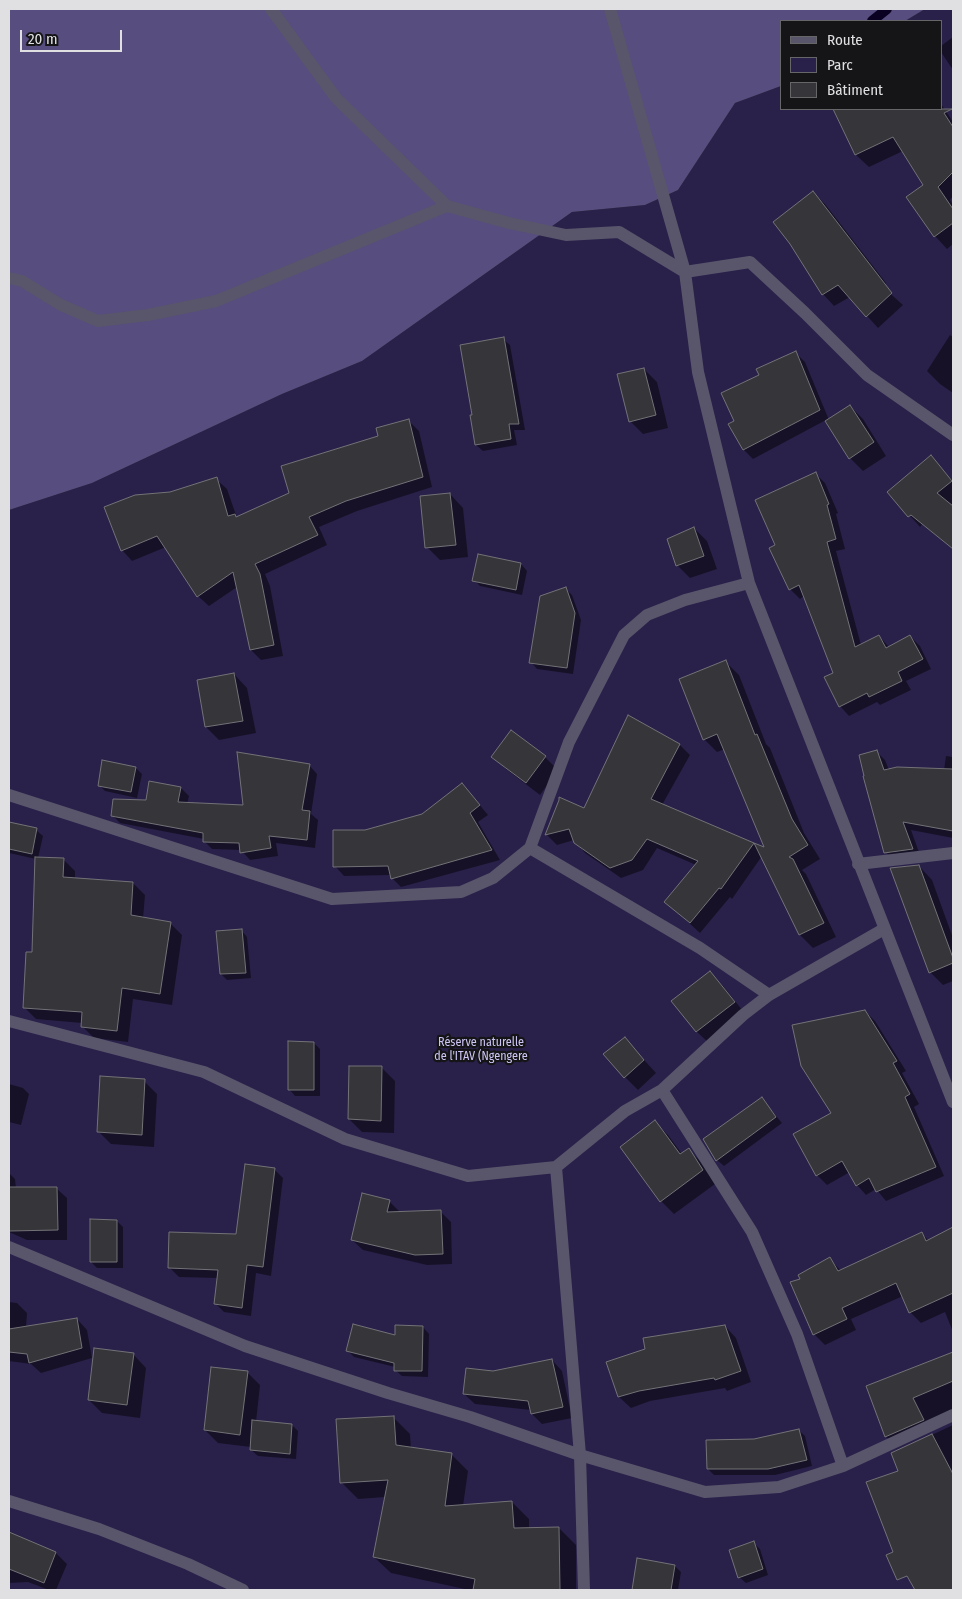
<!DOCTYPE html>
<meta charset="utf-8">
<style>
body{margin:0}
#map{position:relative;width:962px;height:1599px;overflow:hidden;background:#1e1d21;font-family:"Fira Sans Condensed",sans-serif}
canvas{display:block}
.frame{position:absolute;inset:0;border:10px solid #e0dfe2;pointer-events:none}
.legend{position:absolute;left:780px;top:20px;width:162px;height:90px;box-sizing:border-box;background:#151417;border:1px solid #666568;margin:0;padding:6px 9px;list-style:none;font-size:15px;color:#e0dfe2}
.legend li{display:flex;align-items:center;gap:10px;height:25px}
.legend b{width:25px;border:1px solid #666568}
.scale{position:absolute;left:20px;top:30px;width:102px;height:22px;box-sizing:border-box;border:2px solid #e0dfe2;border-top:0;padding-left:6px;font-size:15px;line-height:18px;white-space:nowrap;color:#e0dfe2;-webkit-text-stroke:4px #151417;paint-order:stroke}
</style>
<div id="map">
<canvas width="962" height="1599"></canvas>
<div class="frame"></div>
<ul class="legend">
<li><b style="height:6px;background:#59566c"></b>Route</li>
<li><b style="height:14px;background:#2a214a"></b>Parc</li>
<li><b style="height:14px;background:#363539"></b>Bâtiment</li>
</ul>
<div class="scale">20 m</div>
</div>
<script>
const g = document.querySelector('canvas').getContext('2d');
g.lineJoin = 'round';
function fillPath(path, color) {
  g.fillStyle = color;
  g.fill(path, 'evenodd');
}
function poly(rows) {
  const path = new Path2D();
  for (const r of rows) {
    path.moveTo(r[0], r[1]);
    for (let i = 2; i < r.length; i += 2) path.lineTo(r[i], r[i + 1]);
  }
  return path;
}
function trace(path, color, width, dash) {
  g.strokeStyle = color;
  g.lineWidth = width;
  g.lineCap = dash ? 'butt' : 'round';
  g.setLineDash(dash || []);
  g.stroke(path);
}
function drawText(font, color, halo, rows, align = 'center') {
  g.font = font + ' "Fira Sans Condensed",sans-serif';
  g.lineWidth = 4.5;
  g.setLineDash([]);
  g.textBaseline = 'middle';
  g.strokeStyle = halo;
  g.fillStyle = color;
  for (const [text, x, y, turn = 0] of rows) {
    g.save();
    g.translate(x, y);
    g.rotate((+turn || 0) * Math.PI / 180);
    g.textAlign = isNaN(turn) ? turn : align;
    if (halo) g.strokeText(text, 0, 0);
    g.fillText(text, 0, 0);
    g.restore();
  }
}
const green = poly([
 [925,9,953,9,953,1590,9,1590,9,510,92,483,282,394,362,361,572,212,645,205,678,190,735,103,781,86,781,109,941,109,941,21,905,21]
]);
const forest = poly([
 [9,9,925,9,905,21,781,21,781,86,735,103,678,190,645,205,572,212,362,361,282,394,92,483,9,510]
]);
const shadow = poly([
 [953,37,953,70,941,52,941,46],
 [941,104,953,122,953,196,950,200,953,205,953,244,947,249,935,236,924,186,903,151,869,167,856,155,835,109,941,109],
 [813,192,825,204,886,283,884,288,903,305,878,328,850,297,834,306,823,294],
 [950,335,953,337,953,393,940,384,927,371],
 [503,339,510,345,525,430,514,430,517,445,483,451,476,445,474,416],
 [796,353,805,362,829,420,850,406,863,419,886,456,863,471,850,458,826,420,753,459,744,450,736,421,761,375],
 [644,369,657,382,668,428,643,434,630,421],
 [409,421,419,431,432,487,357,511,319,527,327,545,265,574,270,586,283,656,261,660,251,650,237,587,209,606,198,596,166,547,132,561,122,550,170,493,216,479,227,489,237,518,291,493,380,437],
 [931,457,953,481,953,549,922,524,920,527,889,492],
 [816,474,825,483,838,513,836,514,845,549,836,551,861,645,879,636,889,647,910,636,920,646,931,669,906,681,911,690,880,705,877,702,849,716,840,706,835,674,804,596,800,599,790,589,777,546],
 [450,494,463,508,468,557,440,560,427,547],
 [694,528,707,541,717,569,690,578,677,565],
 [521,564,527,571,522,595,480,586,474,580],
 [566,589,572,595,581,620,573,674,537,669,531,662],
 [726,662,739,675,766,744,770,748,804,833,820,859,802,870,806,874,836,937,813,948,800,935,762,856,732,899,730,897,700,933,666,902,696,865,657,848,643,870,621,878,585,853,574,840,557,845,547,835,561,800,584,809,629,717,680,745,690,755,662,805,753,844,758,848,766,849,725,749,717,752,704,739],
 [234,674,247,688,256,733,219,740,206,727],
 [511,732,545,757,558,770,540,795,506,769,493,756],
 [876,751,885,760,889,770,944,770,946,756,953,757,953,838,911,830,921,858,894,861,886,852],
 [309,765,317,774,311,814,318,820,315,848,276,843,278,856,250,860,241,850,212,849,204,841,204,839,120,823,112,815,181,788,189,796,187,804,245,806],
 [136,768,142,774,137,798,105,791,99,785],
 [462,784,488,815,478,822,500,860,401,887,392,878,391,875,344,876,335,866,423,815],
 [9,823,36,830,43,836,38,858,63,859,75,871,75,879,133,883,145,895,143,919,170,923,182,935,172,1005,133,999,128,1042,94,1038,82,1026,82,1023,36,1019,24,1007,33,954,36,859,9,853],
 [919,866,932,880,953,938,953,981,943,985,930,972],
 [241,930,247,937,251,978,227,980,221,974],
 [710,973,723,986,747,1016,710,1044,697,1032,673,1001],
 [865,1011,875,1021,906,1071,902,1073,919,1104,914,1107,944,1176,886,1201,876,1189,866,1195,857,1185,850,1172,827,1185,817,1175,832,1114],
 [625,1039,656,1073,638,1090,625,1077],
 [314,1043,320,1049,320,1096,295,1096,289,1089],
 [382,1068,395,1081,394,1133,362,1132,349,1119],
 [144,1081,157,1094,154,1147,111,1144,98,1131],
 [9,1084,23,1088,29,1094,21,1125,9,1122],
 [762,1099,782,1123,724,1166,717,1160],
 [655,1122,668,1135,682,1154,689,1150,702,1163,715,1184,674,1214,661,1201,621,1147],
 [274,1169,283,1178,271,1276,256,1273,251,1316,224,1312,215,1303,218,1278,179,1277,170,1268,237,1236],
 [9,1173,15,1179,16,1188,56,1188,67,1198,67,1240,27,1240,9,1232],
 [389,1201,399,1211,399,1213,441,1212,451,1222,452,1264,427,1265,363,1250,352,1240],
 [117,1221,123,1227,123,1268,97,1268,91,1262],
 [952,1230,953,1231,953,1332,945,1312,921,1323,910,1312,903,1296,851,1319,856,1330,825,1345,814,1334,801,1279,830,1259,841,1271,921,1233,929,1241],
 [9,1302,17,1303,27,1313,26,1328,77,1319,87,1330,92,1358,41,1373,31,1364,9,1361],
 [725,1326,736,1338,751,1382,727,1391,725,1388,650,1401,631,1408,619,1397,608,1363],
 [423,1327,429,1334,428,1377,402,1376,395,1370,395,1367,354,1357,348,1351],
 [953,1352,953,1421,897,1447,886,1437,867,1386],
 [133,1354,146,1368,140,1418,102,1413,89,1400],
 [552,1360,562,1371,572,1418,542,1424,532,1414,531,1410,475,1404,464,1394,493,1372],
 [247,1372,260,1385,256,1422,292,1425,298,1431,296,1459,258,1456,251,1450,251,1447,218,1443,205,1430],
 [393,1417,410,1434,411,1449,451,1454,468,1471,463,1506,512,1502,529,1519,529,1529,559,1528,576,1545,576,1590,469,1590,391,1573,374,1557,385,1497,358,1499,341,1482],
 [953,1425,953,1590,916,1590,896,1558,899,1471,893,1453],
 [799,1430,805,1436,812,1466,775,1475,714,1475,708,1469,754,1440],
 [9,1533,56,1553,67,1564,56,1590,49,1590,28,1582,9,1583],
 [753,1542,760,1549,768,1575,746,1583,739,1577],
 [638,1560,675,1566,681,1572,678,1590,633,1590]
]);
const stream = poly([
 [872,21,887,9]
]);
const building = poly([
 [833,109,952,109,944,113,953,127,953,172,938,187,953,209,953,223,934,237,906,197,923,185,893,137,855,155,833,109],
 [813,191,892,293,866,317,838,285,822,295,790,244,773,222,813,191],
 [504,337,519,424,509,424,511,439,475,445,470,415,472,415,460,345,504,337],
 [796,351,820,410,743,450,728,424,734,421,721,393,759,375,756,369,796,351],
 [644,368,656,415,629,422,617,374,644,368],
 [850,405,874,442,849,459,825,421,850,405],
 [409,419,423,477,346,501,309,517,318,535,255,564,260,574,274,645,250,650,233,572,197,597,157,536,121,551,104,507,135,495,170,492,217,477,228,516,235,514,236,517,289,493,281,466,378,436,376,428,409,419],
 [931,455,952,481,937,493,953,506,953,549,911,515,908,517,887,492,931,455],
 [816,472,829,504,827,505,836,539,827,542,855,647,879,635,886,648,910,635,923,659,898,672,902,681,869,697,867,693,839,707,824,677,833,673,799,585,789,590,769,548,775,545,755,500,816,472],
 [450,493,456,545,425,548,420,496,450,493],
 [694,527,704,556,676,566,667,539,694,527],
 [478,554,521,563,516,590,472,581,478,554],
 [566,587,575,613,567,668,529,663,540,596,566,587],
 [726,660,755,735,757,734,792,819,808,845,789,857,793,859,824,923,799,935,754,843,764,847,717,734,703,740,679,679,726,660],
 [234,673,243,721,205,727,197,680,234,673],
 [628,715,680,744,651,799,754,843,721,889,719,888,690,923,664,902,698,861,647,839,632,860,610,868,574,843,569,829,545,835,559,800,559,797,584,808,628,715],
 [511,730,546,756,526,783,491,757,511,730],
 [877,750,884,770,897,767,953,769,953,831,903,822,913,849,884,853,863,776,864,776,859,755,877,750],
 [237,752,310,764,302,810,310,811,307,840,269,836,271,848,240,853,239,843,203,842,203,833,111,816,113,799,146,800,149,781,181,787,178,802,243,805,237,752],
 [102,760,136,767,131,792,98,786,102,760],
 [462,783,480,805,470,813,492,850,391,879,388,866,333,867,333,830,365,830,422,814,462,783],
 [9,822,37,828,32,854,9,849,9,822],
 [35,857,64,858,63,877,133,882,131,915,171,922,160,994,122,988,117,1031,81,1027,82,1012,23,1008,26,952,32,952,35,857],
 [919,865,953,958,953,963,929,973,890,868,919,865],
 [242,929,246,973,220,974,216,931,242,929],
 [710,971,735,1002,696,1032,671,1001,710,971],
 [865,1010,897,1061,893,1063,910,1094,905,1097,936,1167,876,1192,869,1178,856,1186,842,1161,816,1176,793,1134,831,1113,801,1066,792,1025,865,1010],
 [625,1037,644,1060,624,1078,603,1054,625,1037],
 [288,1041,314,1042,314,1090,288,1090,288,1041],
 [349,1066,382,1066,381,1121,348,1119,349,1066],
 [100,1076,145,1079,142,1135,97,1132,100,1076],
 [762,1097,776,1117,716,1161,703,1139,762,1097],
 [655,1120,680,1154,689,1148,703,1170,660,1202,620,1147,655,1120],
 [245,1164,275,1168,263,1267,247,1265,242,1308,214,1304,218,1270,168,1268,169,1232,236,1234,245,1164],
 [9,1187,57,1187,58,1230,9,1231,9,1187],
 [362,1193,390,1200,387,1212,441,1210,443,1254,415,1255,351,1240,362,1193],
 [90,1219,117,1220,117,1262,90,1262,90,1219],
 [953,1227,953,1293,909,1313,896,1283,842,1308,847,1319,813,1335,790,1282,800,1279,798,1275,830,1257,838,1271,922,1232,926,1241,953,1227],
 [77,1318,82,1348,29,1363,27,1354,9,1352,9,1329,77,1318],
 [353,1324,395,1335,395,1325,423,1326,422,1371,394,1371,394,1363,346,1351,353,1324],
 [725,1325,741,1371,715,1380,714,1378,639,1391,618,1397,606,1362,645,1349,643,1338,725,1325],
 [94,1348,134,1353,127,1405,88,1400,94,1348],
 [953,1352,953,1381,913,1398,924,1420,885,1437,866,1386,953,1352],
 [552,1359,563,1407,531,1414,528,1401,463,1394,466,1368,493,1371,552,1359],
 [211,1367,248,1371,240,1435,204,1430,211,1367],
 [394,1416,396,1445,452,1453,445,1506,512,1501,514,1528,559,1527,560,1590,473,1590,475,1579,373,1557,388,1480,340,1483,336,1419,394,1416],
 [252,1420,292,1424,290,1454,250,1450,252,1420],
 [799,1429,807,1460,768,1469,707,1469,706,1440,754,1439,799,1429],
 [932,1434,953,1474,953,1590,915,1590,907,1576,897,1580,886,1555,893,1552,866,1482,898,1471,891,1453,932,1434],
 [9,1532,56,1552,44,1583,9,1569,9,1532],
 [754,1541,763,1569,738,1578,729,1550,754,1541],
 [637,1558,675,1565,671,1590,632,1590,637,1558]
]);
const street = poly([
 [271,9,336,98,447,206,509,223,566,235,619,232,685,272,750,262,805,313,867,375,953,435],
 [610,9,685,272,698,372,749,583,953,1102],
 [9,278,22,281,61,305,98,321,148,315,216,301,447,206],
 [9,795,332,899,461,892,493,878,530,848,569,742,624,635,647,615,685,600,749,583],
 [530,848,700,948,769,995],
 [858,864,953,853],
 [9,1021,204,1072,345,1139,468,1176,556,1167,625,1111,662,1090,743,1015,769,995,884,929],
 [662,1090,752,1232,797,1334,843,1466],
 [556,1167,580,1455,584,1590],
 [9,1247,245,1346,388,1393,470,1417,580,1455,705,1492,779,1487,843,1466,953,1415],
 [9,1501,99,1529,188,1564,243,1590]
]);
const parkNames = [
 ["Réserve naturelle",481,1043],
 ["de l'ITAV (Ngengere",481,1057]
];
fillPath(green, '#2a214a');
fillPath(forest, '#574d7e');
fillPath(shadow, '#0007');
trace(stream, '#0a0022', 10);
fillPath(building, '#363539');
trace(building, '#737277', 1);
trace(street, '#59566c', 12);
drawText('12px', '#cdc6f5', '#151417', parkNames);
</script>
